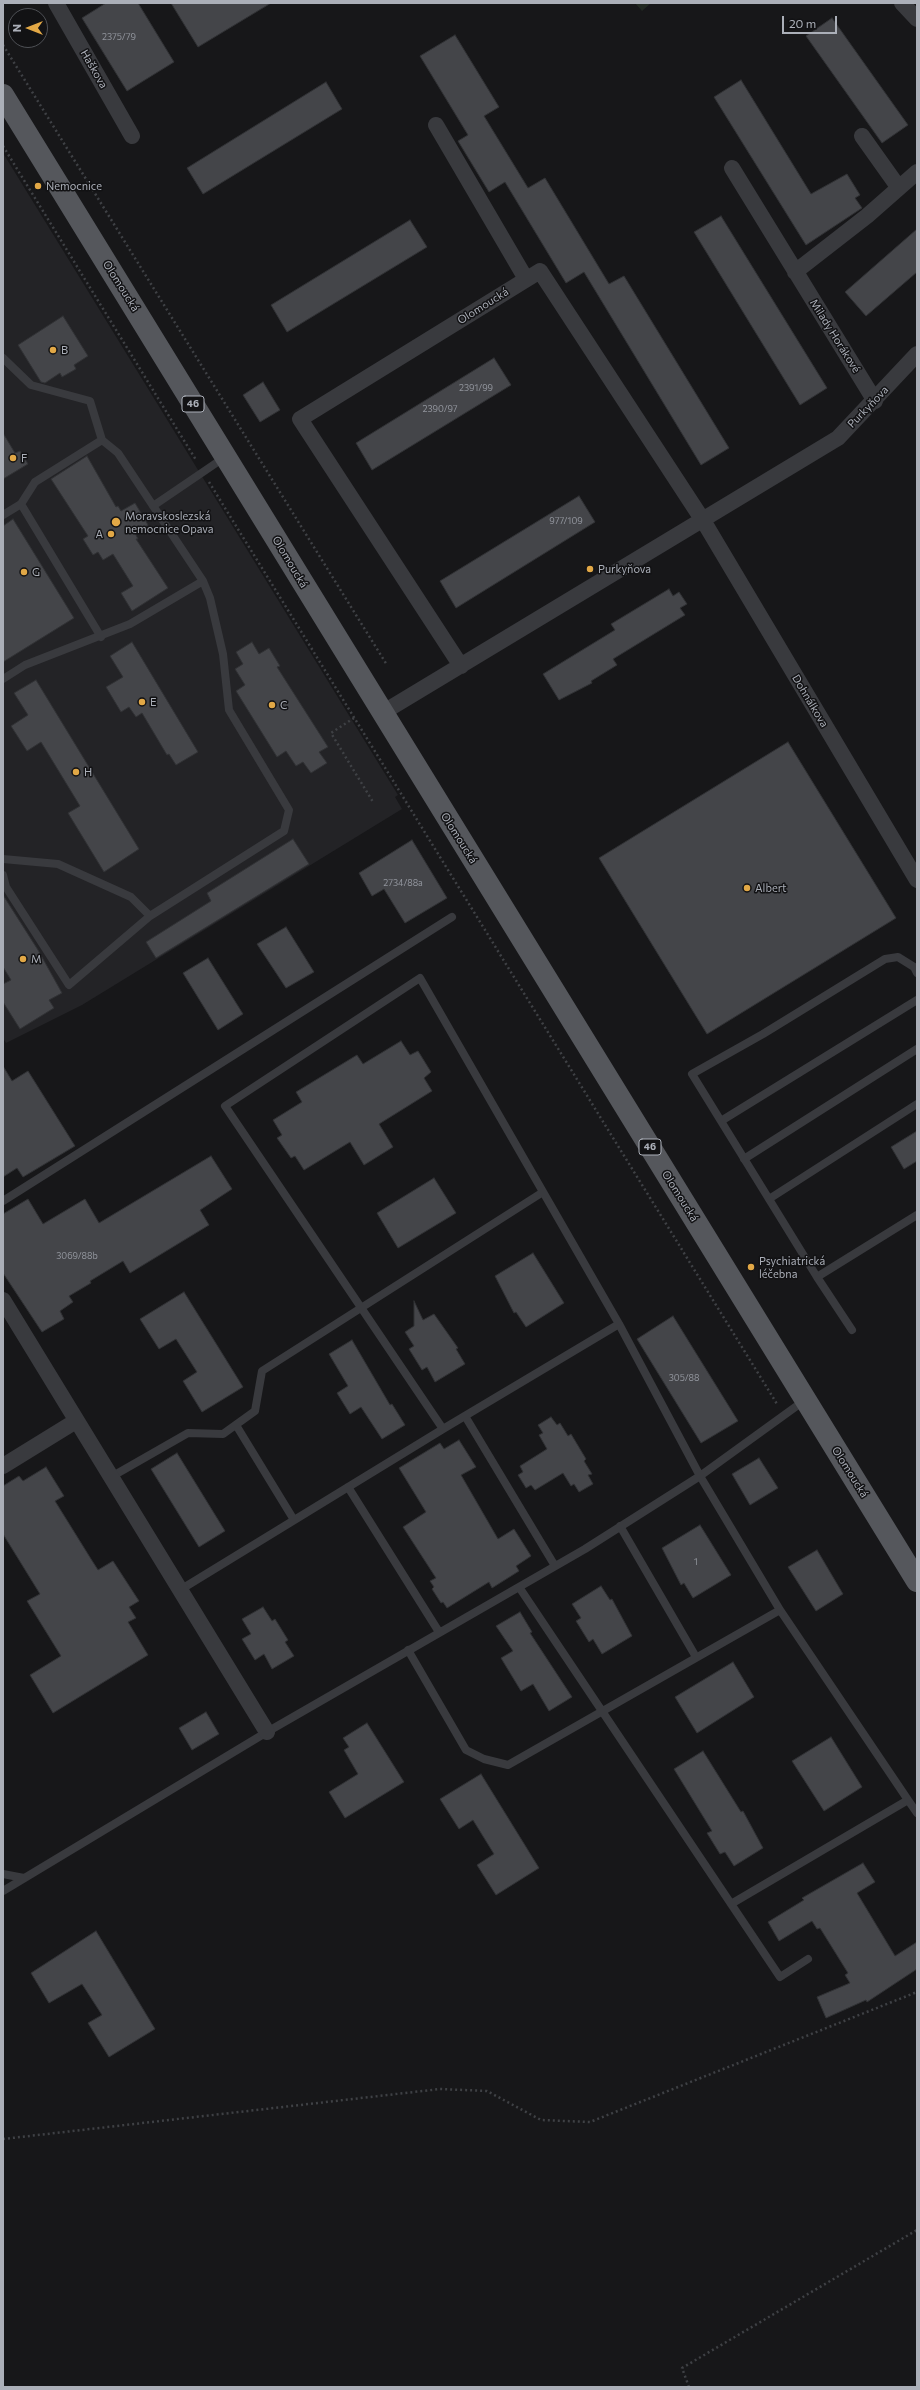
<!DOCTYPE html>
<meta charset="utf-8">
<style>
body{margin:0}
#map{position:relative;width:920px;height:2390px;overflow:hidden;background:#171719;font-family:Commissioner,sans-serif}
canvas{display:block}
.frame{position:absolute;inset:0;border:4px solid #abafb8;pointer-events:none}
.north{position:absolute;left:8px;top:8px;width:40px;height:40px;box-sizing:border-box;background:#121214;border:1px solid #4f5156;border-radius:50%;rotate:270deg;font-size:11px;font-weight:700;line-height:16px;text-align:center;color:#abafb8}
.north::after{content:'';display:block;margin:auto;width:14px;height:18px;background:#e2a846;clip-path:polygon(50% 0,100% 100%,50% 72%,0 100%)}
.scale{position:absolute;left:782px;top:16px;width:55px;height:18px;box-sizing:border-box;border:2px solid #abafb8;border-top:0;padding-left:5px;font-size:12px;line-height:14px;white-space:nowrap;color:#abafb8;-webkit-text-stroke:3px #121214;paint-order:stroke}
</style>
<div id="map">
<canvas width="920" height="2390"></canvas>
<div class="frame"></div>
<div class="north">N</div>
<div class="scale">20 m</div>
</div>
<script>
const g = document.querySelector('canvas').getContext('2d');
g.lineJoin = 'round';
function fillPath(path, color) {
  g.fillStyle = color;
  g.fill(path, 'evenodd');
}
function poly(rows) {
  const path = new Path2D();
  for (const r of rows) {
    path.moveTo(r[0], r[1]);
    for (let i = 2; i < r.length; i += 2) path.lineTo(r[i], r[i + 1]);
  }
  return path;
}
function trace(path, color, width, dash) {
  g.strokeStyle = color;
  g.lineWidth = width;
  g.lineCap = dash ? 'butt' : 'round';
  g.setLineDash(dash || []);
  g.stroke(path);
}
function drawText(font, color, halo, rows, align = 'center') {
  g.font = font + ' Commissioner,sans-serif';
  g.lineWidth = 3;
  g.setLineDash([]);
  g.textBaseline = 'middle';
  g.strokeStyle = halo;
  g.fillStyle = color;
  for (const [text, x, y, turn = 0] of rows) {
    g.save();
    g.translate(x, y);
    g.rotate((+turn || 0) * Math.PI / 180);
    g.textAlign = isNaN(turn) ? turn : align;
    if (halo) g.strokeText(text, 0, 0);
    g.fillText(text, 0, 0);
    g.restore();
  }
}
const built = poly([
 [3,153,398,795,395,797,402,809,82,1005,6,1043,3,1038]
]);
const green = poly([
 [635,3,651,3,642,11]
]);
const building = poly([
 [106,3,138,3,174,62,127,91,82,18,106,3],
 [171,3,271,3,198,47,171,3],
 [832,18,908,125,882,143,806,36,832,18],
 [455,35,499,107,484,116,528,188,545,178,609,284,624,276,729,448,701,465,584,272,566,283,505,182,489,192,458,141,468,135,420,56,455,35],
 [741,80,811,194,847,174,860,195,855,198,862,208,806,245,714,97,741,80],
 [326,82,342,109,203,194,187,168,326,82],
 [721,216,827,388,800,405,694,232,721,216],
 [410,220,427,247,287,332,271,305,410,220],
 [917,229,917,272,866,316,845,292,917,229],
 [63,316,88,356,74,365,76,369,62,377,60,373,45,383,41,382,18,345,63,316],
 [494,358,511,385,372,470,356,443,494,358],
 [263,382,280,410,260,422,243,395,263,382],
 [3,433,15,453,20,451,28,464,3,479,3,433],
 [87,456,116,507,118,506,121,511,135,503,148,525,135,533,138,539,136,539,168,588,132,611,121,593,133,586,113,554,103,560,98,552,93,555,83,539,88,536,51,479,87,456],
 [579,496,595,522,456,608,440,581,579,496],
 [13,519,74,618,3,662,3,526,13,519],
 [669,589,673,596,679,592,687,604,680,608,685,615,613,659,617,665,591,681,592,683,559,700,543,674,615,630,611,624,669,589],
 [132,642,198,752,176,765,169,754,167,755,142,713,136,717,129,707,121,712,106,687,123,677,110,656,132,642],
 [252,642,259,654,269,648,280,666,277,667,328,747,319,752,327,763,311,773,303,762,296,766,286,751,277,757,236,691,245,685,235,669,243,664,236,652,252,642],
 [36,680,139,849,104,872,68,813,80,806,41,742,27,751,11,726,28,715,14,693,36,680],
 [788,742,896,918,707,1034,599,858,788,742],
 [293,839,309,864,156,958,146,942,211,901,207,893,293,839],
 [412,840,447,898,405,923,384,889,372,896,359,873,412,840],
 [3,895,38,950,62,993,49,1000,54,1008,20,1029,3,1002,3,984,11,980,3,967,3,895],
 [286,927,314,972,286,988,257,944,286,927],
 [208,958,243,1014,218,1030,183,973,208,958],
 [401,1041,410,1055,418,1051,431,1072,424,1078,432,1091,379,1124,393,1147,364,1165,350,1142,304,1170,295,1156,291,1158,277,1138,282,1135,273,1120,302,1102,296,1092,357,1055,363,1064,401,1041],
 [3,1066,12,1081,28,1071,75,1146,23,1177,17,1168,3,1177,3,1066],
 [917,1131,917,1161,904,1169,891,1147,917,1131],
 [211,1156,232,1189,200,1210,209,1225,130,1273,123,1261,90,1281,91,1283,69,1296,73,1302,60,1311,64,1319,42,1332,3,1273,3,1214,28,1199,43,1224,85,1199,99,1223,211,1156],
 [434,1178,456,1213,398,1248,377,1213,434,1178],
 [533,1253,564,1303,526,1327,516,1312,514,1313,495,1276,533,1253],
 [184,1292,243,1387,202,1412,183,1381,197,1372,176,1339,159,1349,140,1319,184,1292],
 [414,1301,423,1320,434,1314,458,1348,456,1349,465,1364,435,1382,427,1367,422,1370,409,1349,414,1346,405,1332,414,1326,414,1301],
 [673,1316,738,1421,701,1443,637,1339,673,1316],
 [352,1340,390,1405,392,1404,405,1425,382,1439,361,1407,350,1414,337,1393,348,1386,329,1354,352,1340],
 [551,1417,557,1425,560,1423,568,1436,571,1434,586,1459,584,1461,592,1474,588,1475,593,1484,579,1492,574,1484,571,1486,563,1473,535,1490,531,1485,526,1488,518,1475,523,1472,520,1466,547,1449,539,1435,543,1433,538,1425,551,1417],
 [459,1440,476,1467,461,1475,498,1539,514,1529,531,1556,516,1566,519,1571,492,1588,489,1582,447,1608,443,1602,441,1603,432,1589,434,1587,430,1581,436,1578,403,1527,426,1512,399,1468,440,1443,444,1449,459,1440],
 [177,1453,225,1531,199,1547,151,1469,177,1453],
 [759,1458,778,1488,750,1505,732,1474,759,1458],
 [46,1467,64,1496,55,1501,91,1559,98,1570,113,1561,139,1601,129,1607,136,1618,128,1622,148,1655,53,1713,30,1675,61,1656,27,1601,40,1594,3,1534,3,1486,19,1476,23,1481,46,1467],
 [700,1525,731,1575,693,1598,684,1583,681,1585,662,1548,700,1525],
 [817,1550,843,1594,816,1611,788,1567,817,1550],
 [601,1586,610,1600,612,1599,632,1636,602,1654,593,1639,589,1642,576,1621,581,1618,572,1604,601,1586],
 [263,1607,272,1621,275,1619,288,1640,285,1642,294,1656,272,1669,264,1654,255,1660,242,1639,251,1634,242,1619,263,1607],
 [520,1612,532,1632,530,1633,572,1697,549,1711,533,1684,521,1691,501,1658,513,1651,496,1626,520,1612],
 [733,1662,754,1697,697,1733,675,1697,733,1662],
 [206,1712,219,1734,192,1750,179,1728,206,1712],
 [367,1723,404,1782,345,1818,329,1792,358,1774,344,1750,349,1747,343,1738,367,1723],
 [831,1737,862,1787,824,1811,792,1761,831,1737],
 [703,1751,741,1812,743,1811,763,1848,734,1866,725,1852,720,1854,707,1833,712,1831,674,1769,703,1751],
 [481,1774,539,1868,496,1895,477,1865,494,1854,473,1820,459,1829,440,1799,481,1774],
 [863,1863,875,1882,857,1893,895,1956,917,1942,917,1969,867,2002,866,2000,826,2018,817,1997,850,1983,845,1975,848,1973,820,1928,817,1929,812,1921,779,1941,768,1922,804,1900,802,1898,863,1863],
 [96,1931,155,2029,109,2057,88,2023,102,2015,82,1984,49,2003,31,1973,96,1931]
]);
const path = poly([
 [3,45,387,665],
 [3,146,196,460],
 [209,482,777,1404],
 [354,718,331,733,373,802],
 [3,2139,440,2089,487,2091,541,2120,590,2122,917,1992],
 [689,2387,682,2368,917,2230]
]);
const service = poly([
 [3,358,31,385,90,401,102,440,118,453,203,581],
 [21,504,35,482,102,440],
 [153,506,225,457],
 [3,515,21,504,101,637],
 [3,679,25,665,130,624,203,581,210,598,223,654,229,710,289,810,284,831,150,916,69,985,6,887,3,875],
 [3,859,58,864,131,897,150,916],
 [917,973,914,967,898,957,885,959,763,1034,692,1074,817,1277,917,1215],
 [721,1121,917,1000],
 [744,1159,917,1049],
 [769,1199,917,1104],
 [3,1201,452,917],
 [817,1277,852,1330],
 [465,1416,555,1566],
 [236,1425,294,1520],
 [111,1477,188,1433,223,1434,255,1411,262,1371,543,1192],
 [348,1487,439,1632],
 [620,1526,696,1657],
 [519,1587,780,1977,808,1959],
 [180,1590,443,1429,619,1324],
 [408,1650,466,1750,484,1759,508,1765,780,1610,700,1476,619,1324,420,978,225,1106,443,1429],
 [908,1800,917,1813],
 [3,1874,24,1878],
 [3,1891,267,1732,585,1549,700,1476,805,1400],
 [731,1904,908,1800,780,1610]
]);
const minor = poly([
 [56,3,132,136],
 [902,3,917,19],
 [436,125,526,279],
 [862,136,899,188],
 [732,168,875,401],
 [795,272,867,216,917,172],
 [461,666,300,419,540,271,704,522,917,880],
 [382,713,838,438,917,354],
 [3,1300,267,1732],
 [3,1466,76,1421]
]);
const primary = poly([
 [3,95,917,1581]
]);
const markers = [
 [38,186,4,"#e2a846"],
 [53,350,4,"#e2a846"],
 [13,458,4,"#e2a846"],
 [116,522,5,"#e2a846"],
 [111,534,4,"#e2a846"],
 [590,569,4,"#e2a846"],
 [24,572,4,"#e2a846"],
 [142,702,4,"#e2a846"],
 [272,705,4,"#e2a846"],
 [76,772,4,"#e2a846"],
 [747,888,4,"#e2a846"],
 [23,959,4,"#e2a846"],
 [751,1267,4,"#e2a846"]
];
const numberNames = [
 ["2375/79",119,37],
 ["2391/99",476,388],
 ["2390/97",440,409],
 ["977/109",566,521],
 ["2734/88a",403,883],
 ["3069/88b",77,1256],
 ["305/88",684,1378],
 ["1",696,1562]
];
const shields = [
 [193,404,22],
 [650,1147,22]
];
const shieldNames = [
 ["46",193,404],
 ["46",650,1147]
];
const streetNames = [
 ["Haškova",94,69,60],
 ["Olomoucká",121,286,58],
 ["Olomoucká",483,306,-32],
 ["Milady Horákové",835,336,58],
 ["Purkyňova",868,407,-46],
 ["Olomoucká",290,562,59],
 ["Dohnálkova",810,701,59],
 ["Olomoucká",459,838,58],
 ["Olomoucká",680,1196,58],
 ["Olomoucká",850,1472,58]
];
const poiNames = [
 ["Nemocnice",46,186],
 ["B",61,350],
 ["F",21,458],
 ["Moravskoslezská",125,516],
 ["nemocnice Opava",125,529],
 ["A",103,534,"right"],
 ["Purkyňova",598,569],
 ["G",32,572],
 ["E",150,702],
 ["C",280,705],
 ["H",84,772],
 ["Albert",755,888],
 ["M",31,959],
 ["Psychiatrická",759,1261],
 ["léčebna",759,1274]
];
fillPath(built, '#232326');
fillPath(green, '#222922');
fillPath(building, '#444549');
trace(building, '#313235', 1);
trace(path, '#3f4145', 2.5, [2, 3]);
trace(service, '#393a3e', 8);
trace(minor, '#393a3e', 16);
trace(primary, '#55575c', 22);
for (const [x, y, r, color] of markers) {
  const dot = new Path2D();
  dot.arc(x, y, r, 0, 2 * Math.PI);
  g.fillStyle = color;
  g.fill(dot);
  trace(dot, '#121214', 1.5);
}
drawText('9px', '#91949c', null, numberNames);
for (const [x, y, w] of shields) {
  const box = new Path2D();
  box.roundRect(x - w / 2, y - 8, w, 16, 3);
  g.fillStyle = '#121214';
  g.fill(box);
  trace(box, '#abafb8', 1);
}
drawText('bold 10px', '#abafb8', null, shieldNames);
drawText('11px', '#abafb8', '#121214', streetNames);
drawText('11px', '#abafb8', '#121214', poiNames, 'left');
</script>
